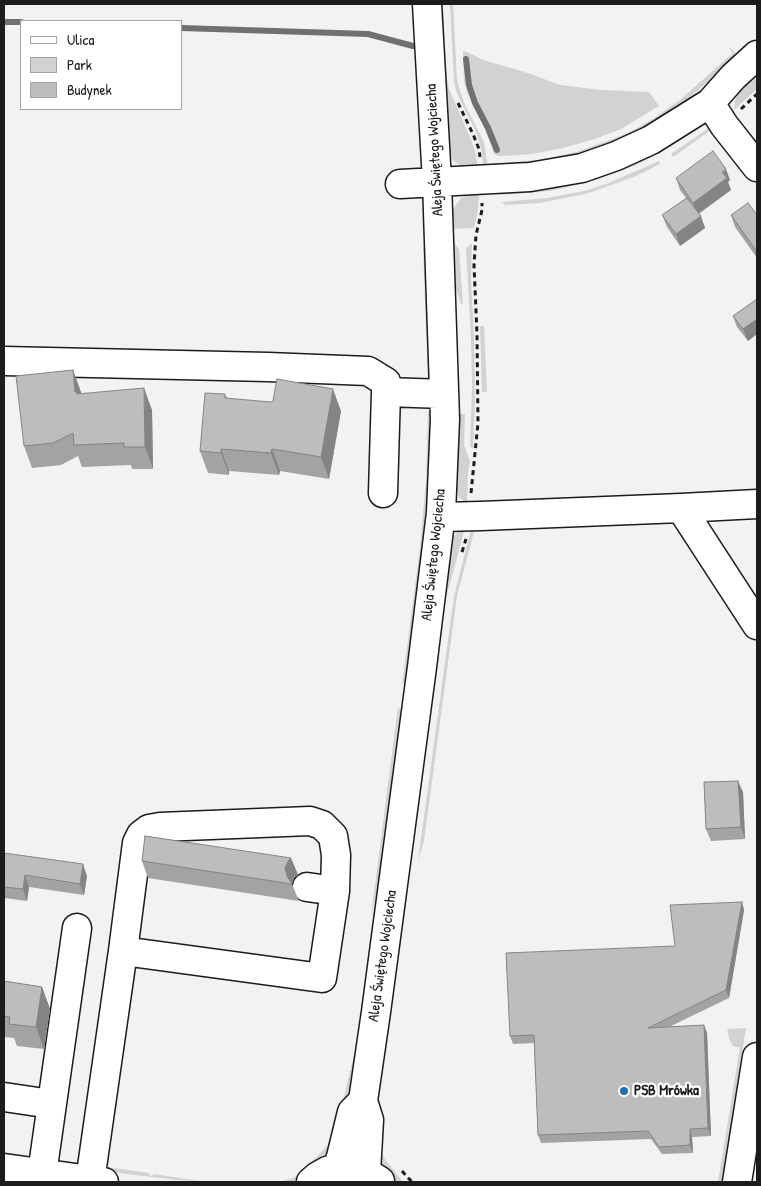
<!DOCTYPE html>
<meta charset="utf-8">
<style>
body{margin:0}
#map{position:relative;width:761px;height:1186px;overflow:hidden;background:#f2f2f2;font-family:"Patrick Hand",sans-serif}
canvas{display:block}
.frame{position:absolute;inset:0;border:5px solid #1c1c1c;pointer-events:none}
.legend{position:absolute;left:20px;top:20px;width:162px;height:90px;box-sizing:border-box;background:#fff;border:1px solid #a4a4a4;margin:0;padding:6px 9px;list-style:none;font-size:15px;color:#1c1c1c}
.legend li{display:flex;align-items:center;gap:10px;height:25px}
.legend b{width:25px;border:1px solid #a4a4a4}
</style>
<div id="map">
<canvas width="761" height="1186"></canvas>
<div class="frame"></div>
<ul class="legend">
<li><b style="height:6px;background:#fff"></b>Ulica</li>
<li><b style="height:14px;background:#d2d2d2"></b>Park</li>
<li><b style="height:14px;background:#bdbdbd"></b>Budynek</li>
</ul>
</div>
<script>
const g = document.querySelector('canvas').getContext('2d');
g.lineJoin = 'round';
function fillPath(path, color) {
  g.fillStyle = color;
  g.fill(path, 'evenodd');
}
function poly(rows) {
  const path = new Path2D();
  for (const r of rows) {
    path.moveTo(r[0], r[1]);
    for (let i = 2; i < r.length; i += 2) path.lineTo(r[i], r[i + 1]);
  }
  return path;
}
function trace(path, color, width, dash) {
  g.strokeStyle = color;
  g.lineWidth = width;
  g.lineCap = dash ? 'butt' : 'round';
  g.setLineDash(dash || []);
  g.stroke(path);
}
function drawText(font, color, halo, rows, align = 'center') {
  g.font = font + ' "Patrick Hand",sans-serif';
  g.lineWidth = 4.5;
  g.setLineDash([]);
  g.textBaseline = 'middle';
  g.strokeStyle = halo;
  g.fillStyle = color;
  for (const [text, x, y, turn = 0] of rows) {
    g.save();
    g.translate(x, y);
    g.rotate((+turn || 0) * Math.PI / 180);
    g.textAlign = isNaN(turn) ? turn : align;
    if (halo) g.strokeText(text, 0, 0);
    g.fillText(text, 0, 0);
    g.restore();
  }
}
const green = poly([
 [439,4,443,4,447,78,449,89,472,142,475,151,478,168,475,166,472,166,471,168,465,167,456,163,450,157,447,149],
 [450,4,453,4,457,80,460,91,466,107,484,142,488,169,484,169,481,148,476,132,460,100,456,90,454,81],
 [730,47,738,56,681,105,643,130,601,149,555,162,500,165,503,163,539,160,576,152,613,139,630,132,653,119,681,99,733,53,729,48],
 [463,50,483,60,528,73,560,85,602,90,649,92,659,106,621,129,595,139,563,148,532,154,503,156,498,156,494,154,484,126,467,92,464,81],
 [757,73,757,89,734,110,735,100,740,90,744,84],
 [712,126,715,127,673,157,671,154],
 [651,152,656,155,636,165,599,179,550,191,501,195,501,191],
 [659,161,660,164,636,176,589,193,540,203,505,205,502,202,547,198,584,191,609,183],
 [472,193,477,194,479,193,478,210,474,228,450,229,451,212,461,198],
 [428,243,433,374,428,380,423,247,425,244],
 [451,243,454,243,459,249,463,304,461,304,454,282],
 [472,243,471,279,474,337,475,404,473,449,470,446,472,385,471,338,466,248],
 [480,326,484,326,487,392,482,392],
 [428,411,432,417,430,481,425,543,408,678,402,685,420,548,426,481],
 [460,414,465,414,464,445,470,461,468,473,467,504,458,496,455,486,455,450],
 [472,526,475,526,473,536,457,596,424,841,418,861,454,596],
 [465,528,446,598,393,993,389,987,450,540,461,529],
 [398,707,403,714,379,885,371,916],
 [746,1028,738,1077,738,1085,723,1182,718,1182,740,1047,734,1047,732,1044,729,1039,728,1032,727,1029],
 [356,1046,355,1067,341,1127,338,1123],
 [331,1142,334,1151,301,1179,293,1182,278,1182,293,1178,301,1173],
 [380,1146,381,1152,384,1158,403,1182,393,1182,381,1168,379,1163],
 [99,1166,149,1173,149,1175,152,1176,153,1174,201,1181,177,1180,127,1174,103,1171]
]);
const stream = poly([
 [4,22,21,22],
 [181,28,368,34,413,46],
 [466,59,469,85,475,103,488,128,497,150]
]);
const path = poly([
 [458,103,473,134,479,149,480,157],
 [741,109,757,94],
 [471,493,478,423,477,334,474,265,476,235,482,210,482,203],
 [462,552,466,539],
 [402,1171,412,1182]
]);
const minor = poly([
 [710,103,724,125,757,167],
 [400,184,530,177,582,168,616,156,651,140,710,103,733,77,757,55],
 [4,361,268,367,368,371,386,382,386,392],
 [383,493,386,392,444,394],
 [681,508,757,625],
 [441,517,481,516,681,508,757,504],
 [307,887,335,891],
 [4,1097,51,1104],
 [4,1168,104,1182],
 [337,1168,341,1157,352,1112,363,1101],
 [366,1172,369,1120,363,1101,376,1012,422,667,441,513,445,419,437,182,427,4],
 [42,1174,77,928],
 [90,1181,123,951,137,843,141,835,149,829,160,827,310,821,322,825,333,836,336,855,335,891,322,978,123,951],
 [311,1182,318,1176,327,1171,337,1168,347,1167,357,1168,366,1172,380,1181],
 [737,1182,757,1057]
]);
const wall = poly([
 [676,178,730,180,728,182,731,190,699,214,705,228,680,246,667,227,662,215,686,198,680,190],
 [731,215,757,215,757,258,735,227],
 [757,299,757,334,748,341,737,327,733,316],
 [73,370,81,393,152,410,153,469,132,469,131,465,82,467,78,456,61,465,32,468,24,446],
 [225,394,227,398,341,411,329,479,280,471,279,475,229,471,229,475,208,473,200,451],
 [743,792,745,839,711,841,706,829],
 [4,853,87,876,84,895,29,887,27,901,4,898],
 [291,858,298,875,294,878,292,884,299,901,148,878,142,861],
 [742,902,744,910,729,998,669,1027,704,1025,707,1033,711,1136,692,1137,693,1153,662,1154,651,1139,541,1143,538,1135,534,1043,513,1044,510,1036,675,946],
 [4,981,42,987,50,1009,44,1049,17,1046,14,1038,4,1037]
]);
const shadedWall = poly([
 [726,169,730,180,728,182,731,190,697,214,693,203],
 [701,216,705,228,680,246,676,234],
 [757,319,757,334,748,341,743,329],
 [73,370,81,392,83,407,75,392],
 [144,388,152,410,153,469,145,447],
 [333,389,341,411,329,479,321,457],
 [221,449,229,471,229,475,221,453],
 [272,449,280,471,279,475,271,453],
 [738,781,743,792,745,839,741,827],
 [291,858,298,875,294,878,292,884,287,876,285,868,288,861],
 [83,864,87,876,84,895,80,884],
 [25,875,29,887,27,901,23,889],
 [742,902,744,910,729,998,726,990],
 [42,987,50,1009,44,1049,36,1027],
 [704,1025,707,1033,711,1136,708,1128],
 [690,1129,692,1137,693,1153,690,1145]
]);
const building = poly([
 [713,151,726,169,722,172,727,178,693,203,676,178,713,151],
 [687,198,701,216,676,234,662,215,687,198],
 [748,203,757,215,757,252,731,215,748,203],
 [757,299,757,319,743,329,733,316,757,299],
 [73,370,75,392,77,392,77,394,144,388,145,447,124,447,124,443,74,445,73,433,53,443,24,446,16,376,73,370],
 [277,379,333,389,321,457,272,449,271,453,221,449,221,453,200,451,205,393,225,394,225,398,271,402,273,401,277,379],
 [738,781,741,827,706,829,704,782,738,781],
 [145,836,291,858,288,861,285,868,287,876,292,884,142,861,145,836],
 [4,853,83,864,80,884,25,875,23,889,4,887,4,853],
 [742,902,726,990,648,1028,704,1025,708,1128,690,1129,690,1145,659,1147,648,1131,538,1135,534,1035,510,1036,506,953,675,946,670,905,742,902],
 [4,981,42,987,36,1027,9,1024,10,1017,4,1016,4,981]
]);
const markers = [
 [624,1091,5,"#1f6fb2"]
];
const streetNames = [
 ["Aleja Świętego Wojciecha",435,150,-93],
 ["Aleja Świętego Wojciecha",434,555,-84],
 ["Aleja Świętego Wojciecha",383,956,-82]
];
const poiNames = [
 ["PSB Mrówka",634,1091]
];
fillPath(green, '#d2d2d2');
trace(stream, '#707070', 6);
trace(minor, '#1c1c1c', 31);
trace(path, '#1c1c1c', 3, [5, 4]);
trace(minor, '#fff', 28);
fillPath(wall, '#a3a3a3');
fillPath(shadedWall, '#848484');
fillPath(building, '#bdbdbd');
trace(building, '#848484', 1);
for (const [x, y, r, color] of markers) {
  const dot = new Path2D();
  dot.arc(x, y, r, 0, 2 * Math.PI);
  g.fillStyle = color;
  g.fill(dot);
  trace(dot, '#fff', 2);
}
drawText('15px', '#1c1c1c', '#fff', streetNames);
drawText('bold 15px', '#1c1c1c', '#fff', poiNames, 'left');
</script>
